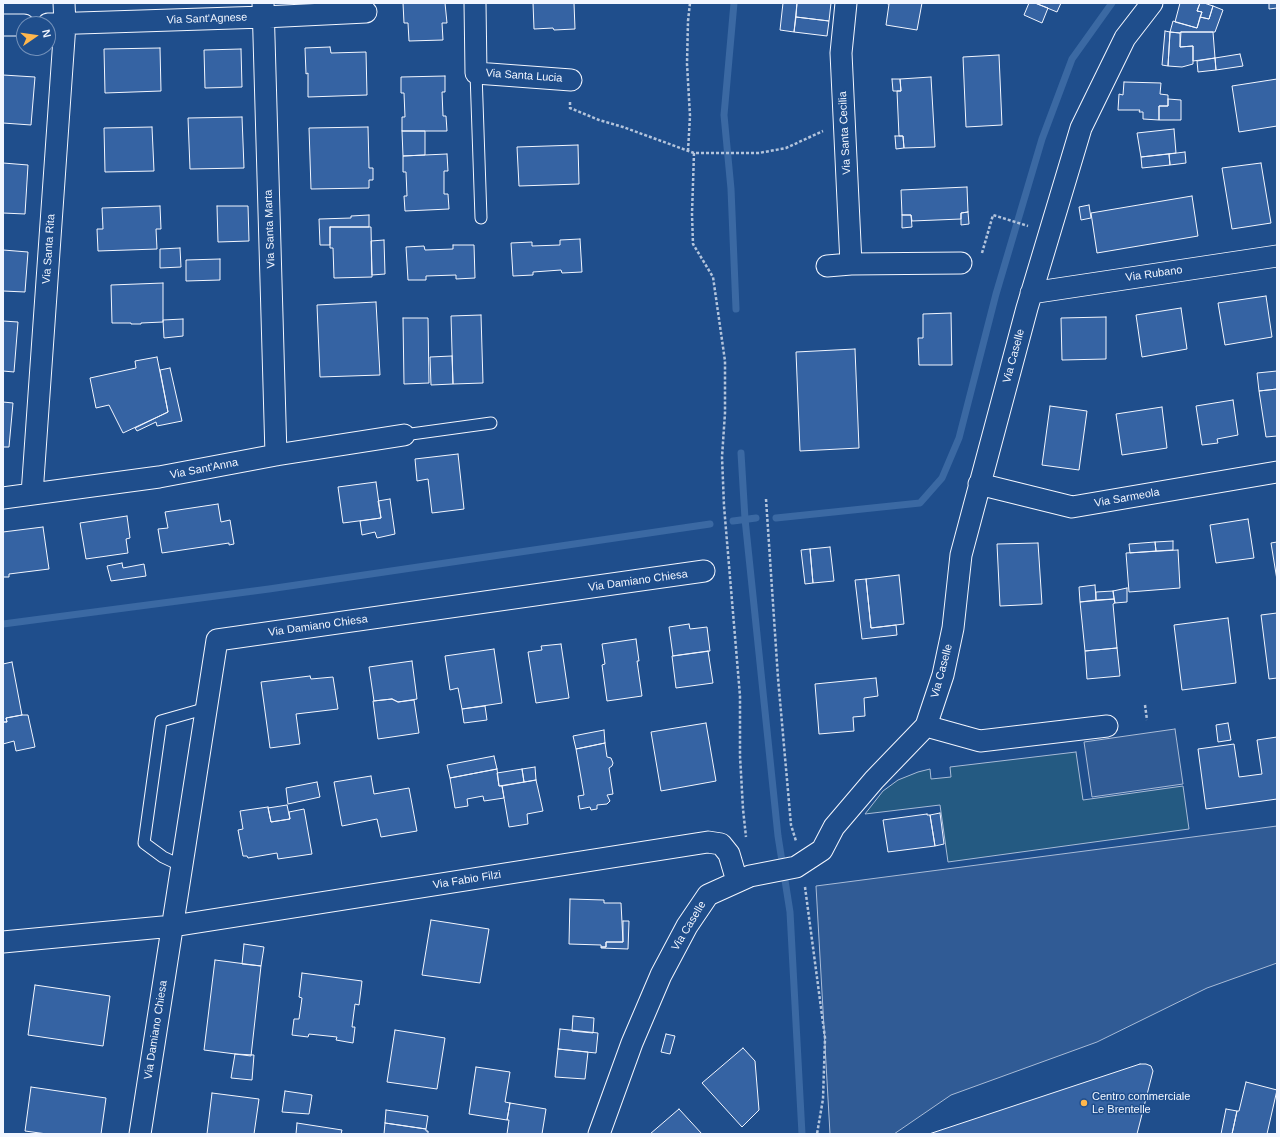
<!DOCTYPE html>
<style>
body{margin:0}
#map{position:relative;width:1280px;height:1137px;overflow:hidden;background:#1f4e8c;font-family:Helvetica,sans-serif}
canvas{display:block}
.frame{position:absolute;inset:0;border:4px solid #f2f6ff;pointer-events:none}
.north{position:absolute;left:16px;top:16px;width:40px;height:40px;box-sizing:border-box;background:#1f4e8c;border:1px solid #7391ba;border-radius:50%;rotate:77deg;font-size:11px;font-weight:700;line-height:16px;text-align:center;color:#f2f6ff}
.north::after{content:'';display:block;margin:auto;width:14px;height:18px;background:#ffb74d;clip-path:polygon(50% 0,100% 100%,50% 72%,0 100%)}
</style>
<div id="map">
<canvas width="1280" height="1137"></canvas>
<div class="frame"></div>
<div class="north">N</div>
</div>
<script>
const g = document.querySelector('canvas').getContext('2d');
g.lineJoin = 'round';
function fillPath(path, color) {
  g.fillStyle = color;
  g.fill(path, 'evenodd');
}
function poly(rows) {
  const path = new Path2D();
  for (const r of rows) {
    path.moveTo(r[0], r[1]);
    for (let i = 2; i < r.length; i += 2) path.lineTo(r[i], r[i + 1]);
  }
  return path;
}
function trace(path, color, width, dash) {
  g.strokeStyle = color;
  g.lineWidth = width;
  g.lineCap = dash ? 'butt' : 'round';
  g.setLineDash(dash || []);
  g.stroke(path);
}
function drawText(font, color, halo, rows, align = 'center') {
  g.font = font + ' Helvetica,sans-serif';
  g.lineWidth = 3;
  g.setLineDash([]);
  g.textBaseline = 'middle';
  g.strokeStyle = halo;
  g.fillStyle = color;
  for (const [text, x, y, turn = 0] of rows) {
    g.save();
    g.translate(x, y);
    g.rotate((+turn || 0) * Math.PI / 180);
    g.textAlign = isNaN(turn) ? turn : align;
    if (halo) g.strokeText(text, 0, 0);
    g.fillText(text, 0, 0);
    g.restore();
  }
}
const green = poly([
 [1076,752,1083,800,1183,786,1189,829,948,862,940,805,865,814,883,791,898,780,918,772,930,769,931,779,951,777,950,767,1076,752]
]);
const parking = poly([
 [1175,729,1183,784,1092,797,1084,742,1175,729],
 [1277,826,1277,963,1207,988,1097,1042,951,1095,894,1134,830,1134,816,886,1277,826]
]);
const stream = poly([
 [734,3,724,115,731,189,736,309],
 [741,453,745,519,778,836,790,912,802,1134],
 [776,518,920,503,942,478,959,438,996,294,1042,139,1072,59,1112,3],
 [733,521,756,518],
 [3,624,269,589,710,524]
]);
const building = poly([
 [403,3,445,3,447,23,442,23,443,40,409,41,408,23,404,23,403,3],
 [533,3,574,3,575,29,554,30,553,28,534,29,533,3],
 [783,3,797,3,794,32,780,30,783,3],
 [797,3,831,3,829,21,796,17,797,3],
 [884,3,922,3,917,30,886,25,889,4,884,3],
 [1029,3,1035,3,1048,8,1042,23,1024,15,1029,3],
 [1035,3,1061,3,1057,12,1035,3],
 [1180,3,1200,3,1197,11,1202,12,1197,28,1175,22,1180,3],
 [1200,3,1204,3,1213,6,1209,19,1200,17,1202,12,1197,11,1200,3],
 [1269,3,1277,3,1277,8,1269,9,1269,3],
 [1213,6,1223,10,1215,32,1181,32,1180,33,1170,32,1173,21,1197,28,1200,17,1209,19,1213,6],
 [796,17,829,21,827,36,794,32,796,17],
 [1165,31,1170,32,1168,66,1162,65,1165,31],
 [1170,32,1180,33,1180,47,1193,46,1193,64,1182,67,1168,66,1170,32],
 [1181,32,1213,32,1215,58,1193,61,1193,46,1180,47,1181,32],
 [330,47,331,53,366,52,367,95,308,97,308,73,306,74,305,48,330,47],
 [160,48,161,91,105,93,104,49,160,48],
 [241,49,242,87,205,88,204,50,241,49],
 [1240,54,1243,66,1216,70,1215,58,1240,54],
 [999,55,1002,125,966,127,963,57,999,55],
 [1215,58,1216,70,1198,72,1197,61,1215,58],
 [3,75,35,77,31,125,3,123,3,75],
 [445,76,445,92,442,92,443,116,446,116,447,131,402,131,402,117,405,117,404,93,401,93,401,77,445,76],
 [931,77,935,147,904,148,903,136,899,136,897,91,901,91,900,79,931,77],
 [892,79,900,79,901,91,893,91,892,79],
 [1277,79,1277,126,1239,132,1232,86,1277,79],
 [1124,82,1161,83,1160,94,1168,95,1168,106,1159,106,1159,120,1143,119,1143,112,1139,112,1140,110,1118,110,1119,94,1123,95,1124,82],
 [1168,99,1181,100,1181,120,1159,120,1159,106,1168,106,1168,99],
 [242,117,244,168,190,169,188,118,242,117],
 [152,127,154,171,105,172,104,128,152,127],
 [368,127,369,168,373,168,373,180,369,180,369,188,311,189,309,128,368,127],
 [1174,129,1176,153,1141,157,1137,133,1174,129],
 [402,131,425,131,425,155,403,156,402,131],
 [895,136,903,136,904,148,896,149,895,136],
 [578,145,579,184,519,186,517,147,578,145],
 [1185,152,1186,163,1170,165,1169,154,1185,152],
 [447,154,448,171,444,171,444,194,448,194,449,209,405,211,404,196,407,196,406,172,403,172,403,156,447,154],
 [1169,154,1170,165,1142,168,1141,157,1169,154],
 [3,163,28,165,25,214,3,213,3,163],
 [1261,163,1271,223,1232,229,1222,168,1261,163],
 [967,187,968,212,961,213,961,219,912,221,911,215,902,215,901,190,967,187],
 [1192,196,1198,236,1097,253,1091,213,1192,196],
 [1089,205,1091,218,1081,220,1079,207,1089,205],
 [160,206,161,229,156,229,157,249,98,251,97,229,103,229,102,208,160,206],
 [217,206,248,206,249,241,218,242,217,206],
 [968,212,969,224,961,225,961,213,968,212],
 [369,215,369,227,330,227,330,245,320,245,319,219,351,218,351,216,369,215],
 [902,215,911,215,912,227,902,228,902,215],
 [330,227,371,227,372,277,334,278,333,248,330,248,330,227],
 [580,239,582,272,562,273,561,270,533,272,533,275,513,276,511,243,532,242,532,246,560,245,560,240,580,239],
 [384,240,385,274,372,275,371,241,384,240],
 [453,245,474,245,475,278,456,279,456,275,426,276,426,280,408,280,406,247,424,246,425,250,453,249,453,245],
 [180,248,181,267,160,268,160,249,180,248],
 [3,250,28,252,25,292,3,291,3,250],
 [220,259,220,280,186,281,186,260,220,259],
 [163,283,163,322,141,323,141,324,131,324,131,323,112,323,111,285,163,283],
 [1266,296,1272,337,1225,345,1218,303,1266,296],
 [376,302,380,375,320,377,317,305,376,302],
 [1181,308,1187,349,1142,357,1136,315,1181,308],
 [951,313,952,365,919,365,918,338,923,338,923,314,951,313],
 [481,315,483,383,453,384,451,316,481,315],
 [1106,317,1106,359,1062,360,1061,318,1106,317],
 [403,318,428,318,429,383,404,384,403,318],
 [183,319,183,336,164,338,163,320,183,319],
 [3,321,18,322,14,372,3,371,3,321],
 [855,349,859,448,800,451,796,352,855,349],
 [452,356,453,384,431,385,430,357,452,356],
 [157,357,168,412,123,433,109,405,96,408,90,378,136,368,135,361,157,357],
 [170,368,182,421,157,426,156,422,137,431,135,428,168,412,160,370,170,368],
 [1277,371,1277,389,1259,391,1257,373,1277,371],
 [1277,389,1277,436,1266,437,1259,391,1277,389],
 [1233,400,1238,435,1217,439,1218,443,1202,445,1196,406,1233,400],
 [3,402,13,403,9,447,3,447,3,402],
 [1050,406,1087,411,1079,470,1042,465,1050,406],
 [1162,407,1167,448,1122,455,1116,414,1162,407],
 [458,454,464,509,432,513,428,479,417,481,415,459,458,454],
 [376,482,381,518,343,523,338,487,376,482],
 [390,499,395,534,377,538,375,532,362,535,360,521,381,518,378,501,390,499],
 [218,504,221,522,230,520,234,544,229,545,229,543,162,553,158,529,168,528,165,512,218,504],
 [127,516,130,538,126,539,128,553,86,559,80,523,127,516],
 [1248,519,1254,558,1216,563,1210,525,1248,519],
 [43,527,49,569,9,574,9,577,3,577,3,532,43,527],
 [1173,541,1173,550,1156,551,1155,542,1173,541],
 [1155,542,1156,551,1130,553,1129,544,1155,542],
 [1277,542,1277,580,1271,543,1277,542],
 [1038,543,1042,604,1000,606,997,544,1038,543],
 [830,547,834,581,813,583,810,549,830,547],
 [810,549,813,583,805,584,801,550,810,549],
 [1178,550,1180,588,1129,592,1126,553,1178,550],
 [122,563,123,568,144,564,146,576,111,581,107,566,122,563],
 [899,575,904,624,871,628,866,579,899,575],
 [866,579,871,628,896,625,897,635,862,639,855,580,866,579],
 [1095,585,1096,600,1080,602,1079,587,1095,585],
 [1127,588,1127,602,1115,603,1113,591,1127,588],
 [1113,591,1114,599,1096,600,1096,592,1113,591],
 [1114,599,1115,603,1113,604,1117,648,1085,651,1080,602,1114,599],
 [1277,613,1277,678,1269,679,1261,615,1277,613],
 [1228,618,1236,683,1182,690,1174,625,1228,618],
 [689,624,690,629,707,627,710,651,673,656,669,627,689,624],
 [636,639,639,661,637,661,642,696,607,701,602,665,605,664,602,644,636,639],
 [561,644,569,698,536,703,528,652,542,650,541,646,561,644],
 [1117,648,1120,676,1087,679,1085,651,1117,648],
 [494,649,502,703,462,709,458,688,450,690,445,656,494,649],
 [708,651,713,683,676,688,672,656,708,651],
 [412,661,417,699,398,702,392,699,374,701,369,667,412,661],
 [12,662,22,715,6,718,7,722,3,722,3,664,12,662],
 [310,676,311,679,333,677,338,709,296,714,300,744,270,748,261,682,310,676],
 [876,678,878,696,864,698,865,716,853,717,854,731,819,734,815,684,876,678],
 [392,699,398,702,414,700,419,733,378,739,373,701,392,699],
 [485,706,487,720,464,723,462,709,485,706],
 [22,715,28,715,35,747,16,751,14,741,3,744,3,722,7,722,6,718,22,715],
 [706,723,716,781,661,791,651,732,706,723],
 [1228,723,1231,740,1218,742,1216,725,1228,723],
 [604,730,605,743,576,749,573,736,604,730],
 [1277,737,1277,799,1206,809,1198,749,1234,744,1239,777,1262,774,1257,740,1277,737],
 [605,743,607,757,611,758,613,763,612,766,609,768,613,794,607,795,610,801,607,804,597,805,597,809,591,810,590,807,580,809,578,796,584,795,576,749,605,743],
 [494,756,497,769,450,778,447,765,494,756],
 [535,767,536,780,524,782,522,769,535,767],
 [497,769,499,786,502,786,504,798,484,801,483,796,467,799,468,806,455,808,450,778,497,769],
 [522,769,524,782,499,786,497,773,522,769],
 [371,776,374,794,409,788,417,831,381,837,377,819,342,826,334,782,371,776],
 [536,780,543,811,527,814,528,824,509,827,502,786,536,780],
 [317,782,320,797,288,804,286,788,317,782],
 [287,805,290,819,271,822,268,808,287,805],
 [268,807,271,822,290,819,289,812,304,809,312,854,278,859,277,853,248,858,247,856,243,856,238,830,243,829,240,811,268,807],
 [940,813,944,844,935,846,930,815,940,813],
 [927,814,927,815,930,815,935,846,888,852,883,820,927,814],
 [570,899,604,900,604,903,621,903,623,942,606,942,606,947,601,947,601,945,569,944,570,899],
 [431,920,489,929,480,983,422,975,431,920],
 [623,921,629,921,628,949,601,948,601,947,606,947,606,942,623,942,623,921],
 [244,944,264,947,261,966,242,964,244,944],
 [215,960,261,966,251,1056,204,1050,215,960],
 [302,973,362,981,359,1005,355,1004,352,1027,355,1027,353,1043,336,1040,337,1037,309,1034,308,1037,292,1035,294,1019,299,1019,302,998,299,997,302,973],
 [35,985,110,996,103,1046,28,1035,35,985],
 [573,1016,594,1018,593,1033,572,1031,573,1016],
 [560,1029,598,1033,596,1053,558,1049,560,1029],
 [395,1030,445,1038,437,1089,387,1082,395,1030],
 [666,1034,675,1036,670,1054,661,1052,666,1034],
 [743,1048,755,1061,759,1110,742,1127,702,1083,743,1048],
 [558,1049,588,1052,585,1079,555,1077,558,1049],
 [235,1054,254,1055,252,1080,231,1078,235,1054],
 [1140,1064,1146,1064,1151,1066,1153,1071,1137,1134,929,1134,1140,1064],
 [476,1067,510,1072,505,1102,510,1103,507,1120,469,1114,476,1067],
 [1246,1082,1277,1090,1267,1134,1232,1134,1237,1111,1239,1111,1246,1082],
 [31,1087,106,1098,101,1134,47,1134,25,1131,31,1087],
 [285,1091,312,1095,309,1114,282,1112,285,1091],
 [212,1093,259,1099,254,1134,207,1134,212,1093],
 [510,1103,546,1109,542,1134,507,1134,509,1120,507,1120,510,1103],
 [679,1109,702,1134,650,1134,679,1109],
 [1226,1109,1237,1111,1232,1134,1221,1134,1226,1109],
 [386,1110,428,1116,426,1129,385,1123,386,1110],
 [297,1123,342,1130,341,1134,296,1134,297,1123],
 [385,1123,426,1129,426,1131,428,1131,428,1134,384,1134,385,1123]
]);
const path = poly([
 [570,102,570,108,599,120,623,127,694,153,759,153,786,148,823,131],
 [688,151,690,116,687,64,688,21,690,3],
 [694,153,692,214,693,244,713,277,725,361,725,413,722,457,724,506,740,696,740,756,743,809,746,837],
 [982,253,993,215,1028,226],
 [766,499,778,678,791,825,796,841],
 [1145,705,1147,720],
 [805,887,825,1038,823,1099,817,1134]
]);
const lane = poly([
 [476,73,481,218],
 [404,435,491,423],
 [182,866,163,857,144,843,161,721,207,708]
]);
const street = poly([
 [263,3,276,455],
 [475,3,476,73,571,80],
 [846,3,841,53,851,264],
 [48,24,264,17,366,12],
 [3,25,24,25],
 [827,266,851,264,961,263],
 [1031,293,1277,256],
 [979,484,1072,507,1277,472],
 [32,494,65,24,64,3],
 [3,498,159,477,276,455,404,435],
 [926,726,980,741,1107,726],
 [3,942,173,926,708,842,721,844,729,854,737,881],
 [140,1134,217,640,704,571],
 [599,1134,632,1043,661,975,687,926,708,895,750,876,796,867,822,850,834,827,874,780,926,726,943,675,953,628,961,555,1027,308,1081,128,1125,38,1152,3]
]);
const markers = [
 [1084,1103,4,"#ffb74d"]
];
const streetNames = [
 ["Via Sant'Agnese",207,19,-2],
 ["Via Santa Lucia",524,76,4],
 ["Via Santa Cecilia",845,133,-93],
 ["Via Santa Marta",270,229,-92],
 ["Via Santa Rita",49,249,-86],
 ["Via Rubano",1154,274,-8],
 ["Via Caselle",1014,356,-75],
 ["Via Sant'Anna",204,469,-11],
 ["Via Sarmeola",1127,498,-10],
 ["Via Damiano Chiesa",638,581,-8],
 ["Via Damiano Chiesa",318,626,-8],
 ["Via Caselle",942,671,-75],
 ["Via Fabio Filzi",467,880,-9],
 ["Via Caselle",689,926,-59],
 ["Via Damiano Chiesa",156,1030,-81]
];
const poiNames = [
 ["Centro commerciale",1092,1097],
 ["Le Brentelle",1092,1110]
];
fillPath(green, '#245a82');
trace(green, '#a8bbd7', 1);
fillPath(parking, '#305b95');
trace(parking, '#a8bbd7', 1);
trace(stream, '#3b69a3', 7);
fillPath(building, '#3563a3');
trace(building, '#f2f6ff', 1);
trace(lane, '#f2f6ff', 13);
trace(street, '#f2f6ff', 23);
trace(path, '#b3c4dc', 2.5, [3, 2]);
trace(lane, '#1f4e8c', 11);
trace(street, '#1f4e8c', 21);
for (const [x, y, r, color] of markers) {
  const dot = new Path2D();
  dot.arc(x, y, r, 0, 2 * Math.PI);
  g.fillStyle = color;
  g.fill(dot);
  trace(dot, '#1f4e8c', 1.5);
}
drawText('11px', '#f2f6ff', '#1f4e8c', streetNames);
drawText('11px', '#f2f6ff', '#1f4e8c', poiNames, 'left');
</script>
